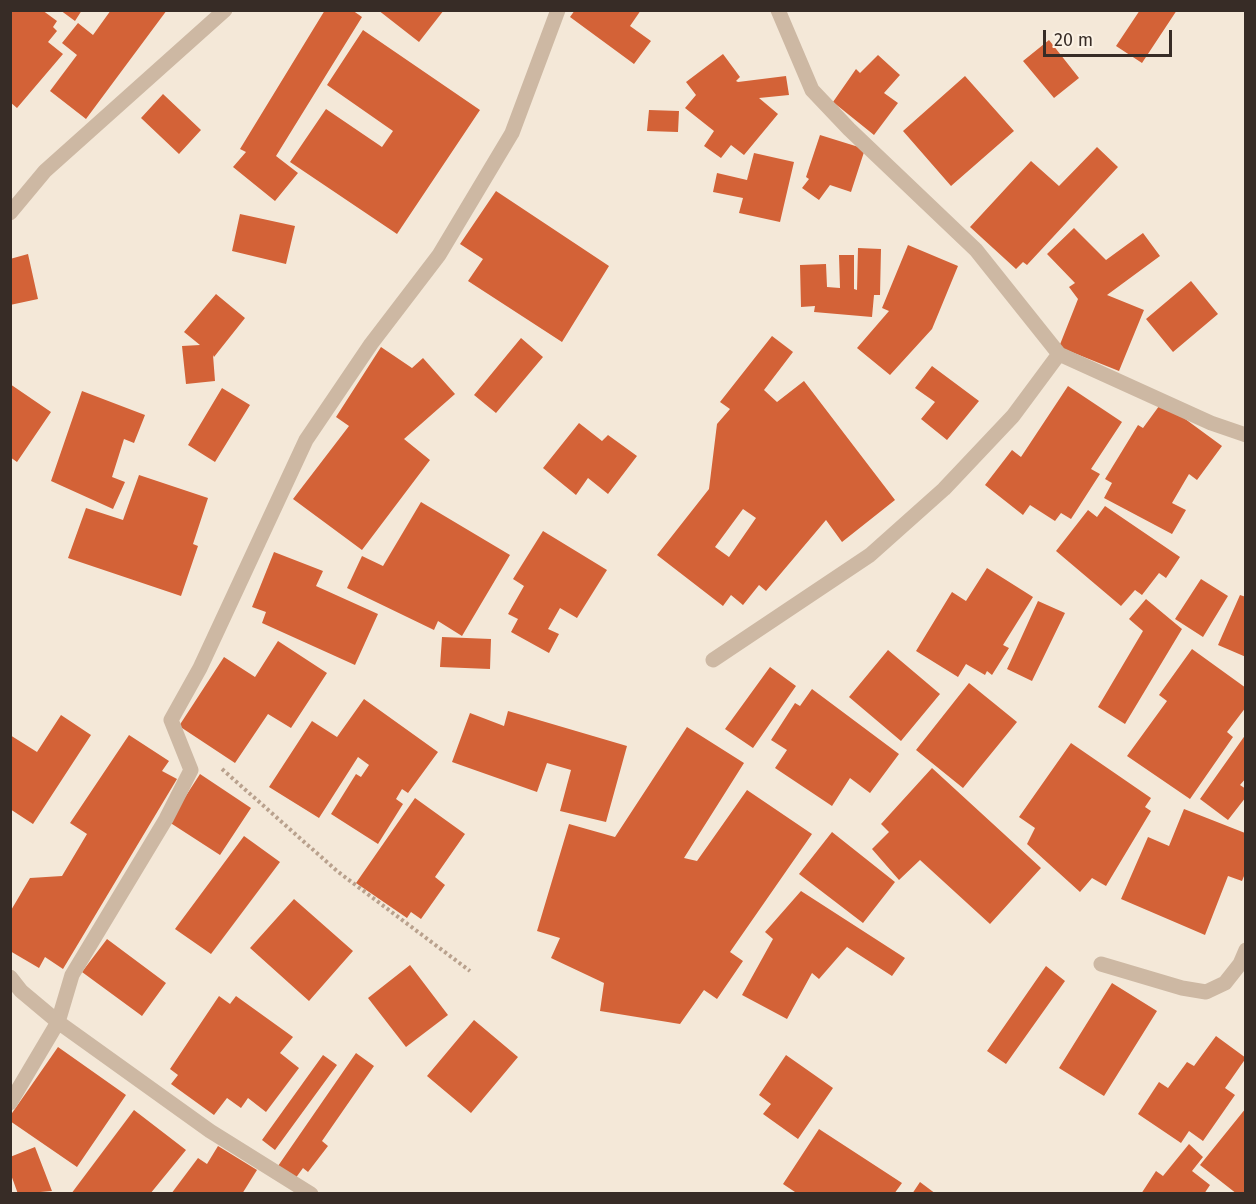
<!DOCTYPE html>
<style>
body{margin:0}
#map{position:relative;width:1256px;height:1204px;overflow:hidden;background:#f4e8d8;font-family:"Fira Sans",sans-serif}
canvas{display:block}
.frame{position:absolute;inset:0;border:12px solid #372c26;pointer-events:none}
.scale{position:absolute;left:1043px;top:30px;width:129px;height:27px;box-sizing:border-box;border:3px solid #372c26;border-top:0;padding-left:8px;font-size:18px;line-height:21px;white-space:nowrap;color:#372c26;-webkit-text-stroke:4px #fbf2e5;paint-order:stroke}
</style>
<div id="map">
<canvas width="1256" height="1204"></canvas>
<div class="frame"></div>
<div class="scale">20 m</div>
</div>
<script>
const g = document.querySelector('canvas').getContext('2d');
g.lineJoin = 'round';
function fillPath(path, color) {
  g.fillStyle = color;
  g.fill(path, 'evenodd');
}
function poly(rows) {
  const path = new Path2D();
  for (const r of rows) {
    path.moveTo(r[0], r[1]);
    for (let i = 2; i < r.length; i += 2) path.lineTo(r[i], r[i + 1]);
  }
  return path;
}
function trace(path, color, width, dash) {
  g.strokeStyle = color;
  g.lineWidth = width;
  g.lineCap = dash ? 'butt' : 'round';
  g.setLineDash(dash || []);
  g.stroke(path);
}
const building = poly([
 [10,10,42,10,57,21,53,27,57,31,48,42,63,54,17,108,10,102],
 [60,10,82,10,75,21],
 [111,10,167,10,86,119,50,91,77,55,62,43,78,23,93,35],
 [325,10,352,10,362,17,276,156,298,173,275,201,233,167,246,152,240,149],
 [378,10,444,10,419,42],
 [575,10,641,10,630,26,651,41,634,64,570,17],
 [1140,10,1177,10,1142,63,1116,46],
 [363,30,480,110,397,234,290,162,326,109,382,147,393,131,327,85],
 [1049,40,1079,78,1054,98,1023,61],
 [723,54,740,77,736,81,738,82,786,76,789,95,759,98,778,114,744,155,731,145,721,158,704,146,714,131,685,108,696,95,686,82],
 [878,55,900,75,884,93,898,103,874,135,833,102,856,69,860,73],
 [965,76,1014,131,951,186,903,131],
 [163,94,201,130,179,154,141,118],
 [649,110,679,111,678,132,647,131],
 [820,135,865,149,851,192,830,185,819,200,802,188,809,179,806,177],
 [1097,147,1118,167,1027,265,1023,262,1016,269,970,227,1031,161,1059,186],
 [754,153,794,162,780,222,739,213,743,198,713,192,717,173,747,180],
 [496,191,609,266,562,342,468,281,483,259,460,244],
 [240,214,295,226,286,264,232,251],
 [1074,228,1106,260,1143,233,1160,256,1107,295,1144,310,1119,371,1059,347,1078,299,1069,287,1075,283,1047,254],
 [908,245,958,266,932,329,890,375,857,348,889,311,882,308],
 [858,248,881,249,880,295,874,295,872,317,814,312,815,306,801,307,800,265,826,264,827,287,840,288,839,255,854,255,854,289,857,290],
 [28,254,38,299,10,305,10,259],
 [1191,281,1218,314,1173,352,1146,319],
 [216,294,245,318,214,357,213,355,215,381,186,384,182,346,200,345,184,332],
 [772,336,793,352,764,390,777,402,804,381,895,500,842,542,826,520,766,591,759,585,743,605,731,595,723,606,657,555,709,489,717,424,730,409,720,402],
 [743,509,756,518,729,557,715,547],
 [521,338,543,357,496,413,474,395],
 [381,347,412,368,423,358,455,394,404,439,430,460,362,550,293,499,349,426,336,417],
 [932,366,979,401,947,440,921,419,935,402,915,388],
 [10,384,51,412,17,462,10,457],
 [1068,386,1122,422,1091,469,1100,474,1071,519,1061,513,1055,521,1030,505,1023,515,985,485,1012,450,1021,457],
 [222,388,250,405,215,462,188,445],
 [82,391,145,415,134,443,124,439,112,477,125,482,113,509,51,481],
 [1162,402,1222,446,1197,480,1189,474,1172,503,1186,510,1172,534,1104,498,1112,483,1105,479,1138,425,1143,428],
 [579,423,602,441,608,435,637,456,608,494,588,478,576,495,543,468],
 [139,475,208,498,193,544,198,546,181,596,68,558,86,508,123,520],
 [421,502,510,555,462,636,438,621,434,630,347,588,362,556,383,566],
 [1105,506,1180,557,1166,578,1159,573,1142,595,1135,590,1121,606,1056,551,1088,510,1097,517],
 [543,531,607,570,577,618,560,608,548,629,559,634,549,653,511,632,518,619,508,614,524,586,513,579],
 [274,552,323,571,316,586,378,614,355,665,262,623,266,612,252,607],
 [987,568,1033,597,1003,645,1009,648,992,675,987,671,985,675,966,664,958,677,916,651,952,592,966,601],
 [1201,579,1228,596,1203,637,1175,619],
 [1240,595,1246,597,1246,657,1218,645],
 [1146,599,1182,629,1125,724,1098,707,1143,631,1129,619],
 [1038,601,1065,613,1032,681,1007,669],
 [442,637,491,639,490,669,440,667],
 [278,641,327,673,291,728,268,714,235,763,179,726,224,657,255,677],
 [1192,649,1246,688,1246,707,1227,732,1233,737,1190,799,1127,756,1167,701,1159,695],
 [888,650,940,694,901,741,849,697],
 [770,667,796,686,753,748,725,729],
 [969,683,1017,722,963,788,916,750],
 [812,689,899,754,870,793,850,778,832,806,775,768,787,750,771,740,795,703,800,706],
 [364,699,438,752,408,793,402,789,396,799,403,804,378,844,331,814,356,774,361,777,369,765,358,757,319,818,269,787,312,721,337,737],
 [508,711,627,746,606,822,560,811,571,770,547,763,537,792,452,762,470,713,504,726],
 [61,715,91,735,33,824,10,809,10,735,37,752],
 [687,727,744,763,684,858,697,861,747,790,812,834,730,952,743,961,717,999,704,990,680,1024,600,1011,604,983,551,958,560,938,537,931,569,824,615,837],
 [1246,734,1246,778,1240,785,1246,789,1246,797,1228,820,1200,799],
 [129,735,169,761,162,771,177,779,63,969,45,957,39,968,10,951,10,912,30,878,62,876,87,834,70,823],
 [1071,743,1151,798,1145,807,1151,811,1106,886,1092,878,1080,892,1027,844,1035,828,1019,817],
 [932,768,1041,868,990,924,920,860,899,880,872,849,889,832,881,824],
 [200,774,251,808,220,855,169,822],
 [415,798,465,834,435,877,445,885,421,919,411,912,407,918,356,883],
 [1184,809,1245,833,1246,871,1242,881,1228,876,1205,935,1121,899,1148,837,1169,846],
 [832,832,895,882,863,923,799,874],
 [244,836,280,862,211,954,175,929],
 [801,891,905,958,892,976,847,947,819,979,812,973,787,1019,742,995,773,939,765,932],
 [294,899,353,951,309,1001,250,948],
 [107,939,166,983,142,1016,82,972],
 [410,965,448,1015,406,1047,368,998],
 [1046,966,1065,981,1006,1064,987,1051],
 [1112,983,1157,1011,1104,1096,1059,1068],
 [219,996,230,1004,236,996,293,1037,280,1053,299,1068,266,1112,248,1098,241,1108,227,1098,214,1115,171,1084,178,1075,170,1069],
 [474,1020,518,1057,471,1113,427,1076],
 [1216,1036,1246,1058,1225,1088,1235,1095,1203,1141,1189,1131,1181,1143,1138,1114,1159,1082,1168,1088,1187,1062,1194,1066],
 [58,1047,126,1095,77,1167,10,1121,10,1116],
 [356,1053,374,1066,322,1141,328,1146,308,1172,303,1168,295,1179,278,1166],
 [323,1055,337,1065,275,1150,262,1140],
 [786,1055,833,1088,798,1139,763,1114,771,1104,759,1095],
 [1246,1108,1246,1194,1237,1194,1200,1165],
 [134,1110,186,1150,150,1194,71,1194],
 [819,1129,902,1183,894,1194,798,1194,783,1184],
 [1189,1144,1203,1157,1192,1171,1210,1185,1204,1194,1141,1194,1156,1171,1163,1176],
 [218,1146,257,1170,242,1194,171,1194,198,1158,207,1164],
 [35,1147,52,1191,18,1194,10,1172,10,1157],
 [920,1182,936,1194,912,1194]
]);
const path = poly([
 [222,769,337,871,470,971]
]);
const minor = poly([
 [778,10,812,90,849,129,976,250,1059,354,1211,423,1246,435],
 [10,213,45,171,225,10],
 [713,660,870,555,944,489,1013,416,1059,354],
 [1101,964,1182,988,1206,992,1225,983,1240,964,1246,950],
 [10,977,21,991,58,1022,210,1131,311,1194],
 [10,1103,58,1022,72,975,166,819,191,770,171,720,200,668,306,440,371,344,439,255,512,133,558,10]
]);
fillPath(building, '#d36237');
trace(path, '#b9a18d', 4, [3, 3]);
trace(minor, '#cdb8a3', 15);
</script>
